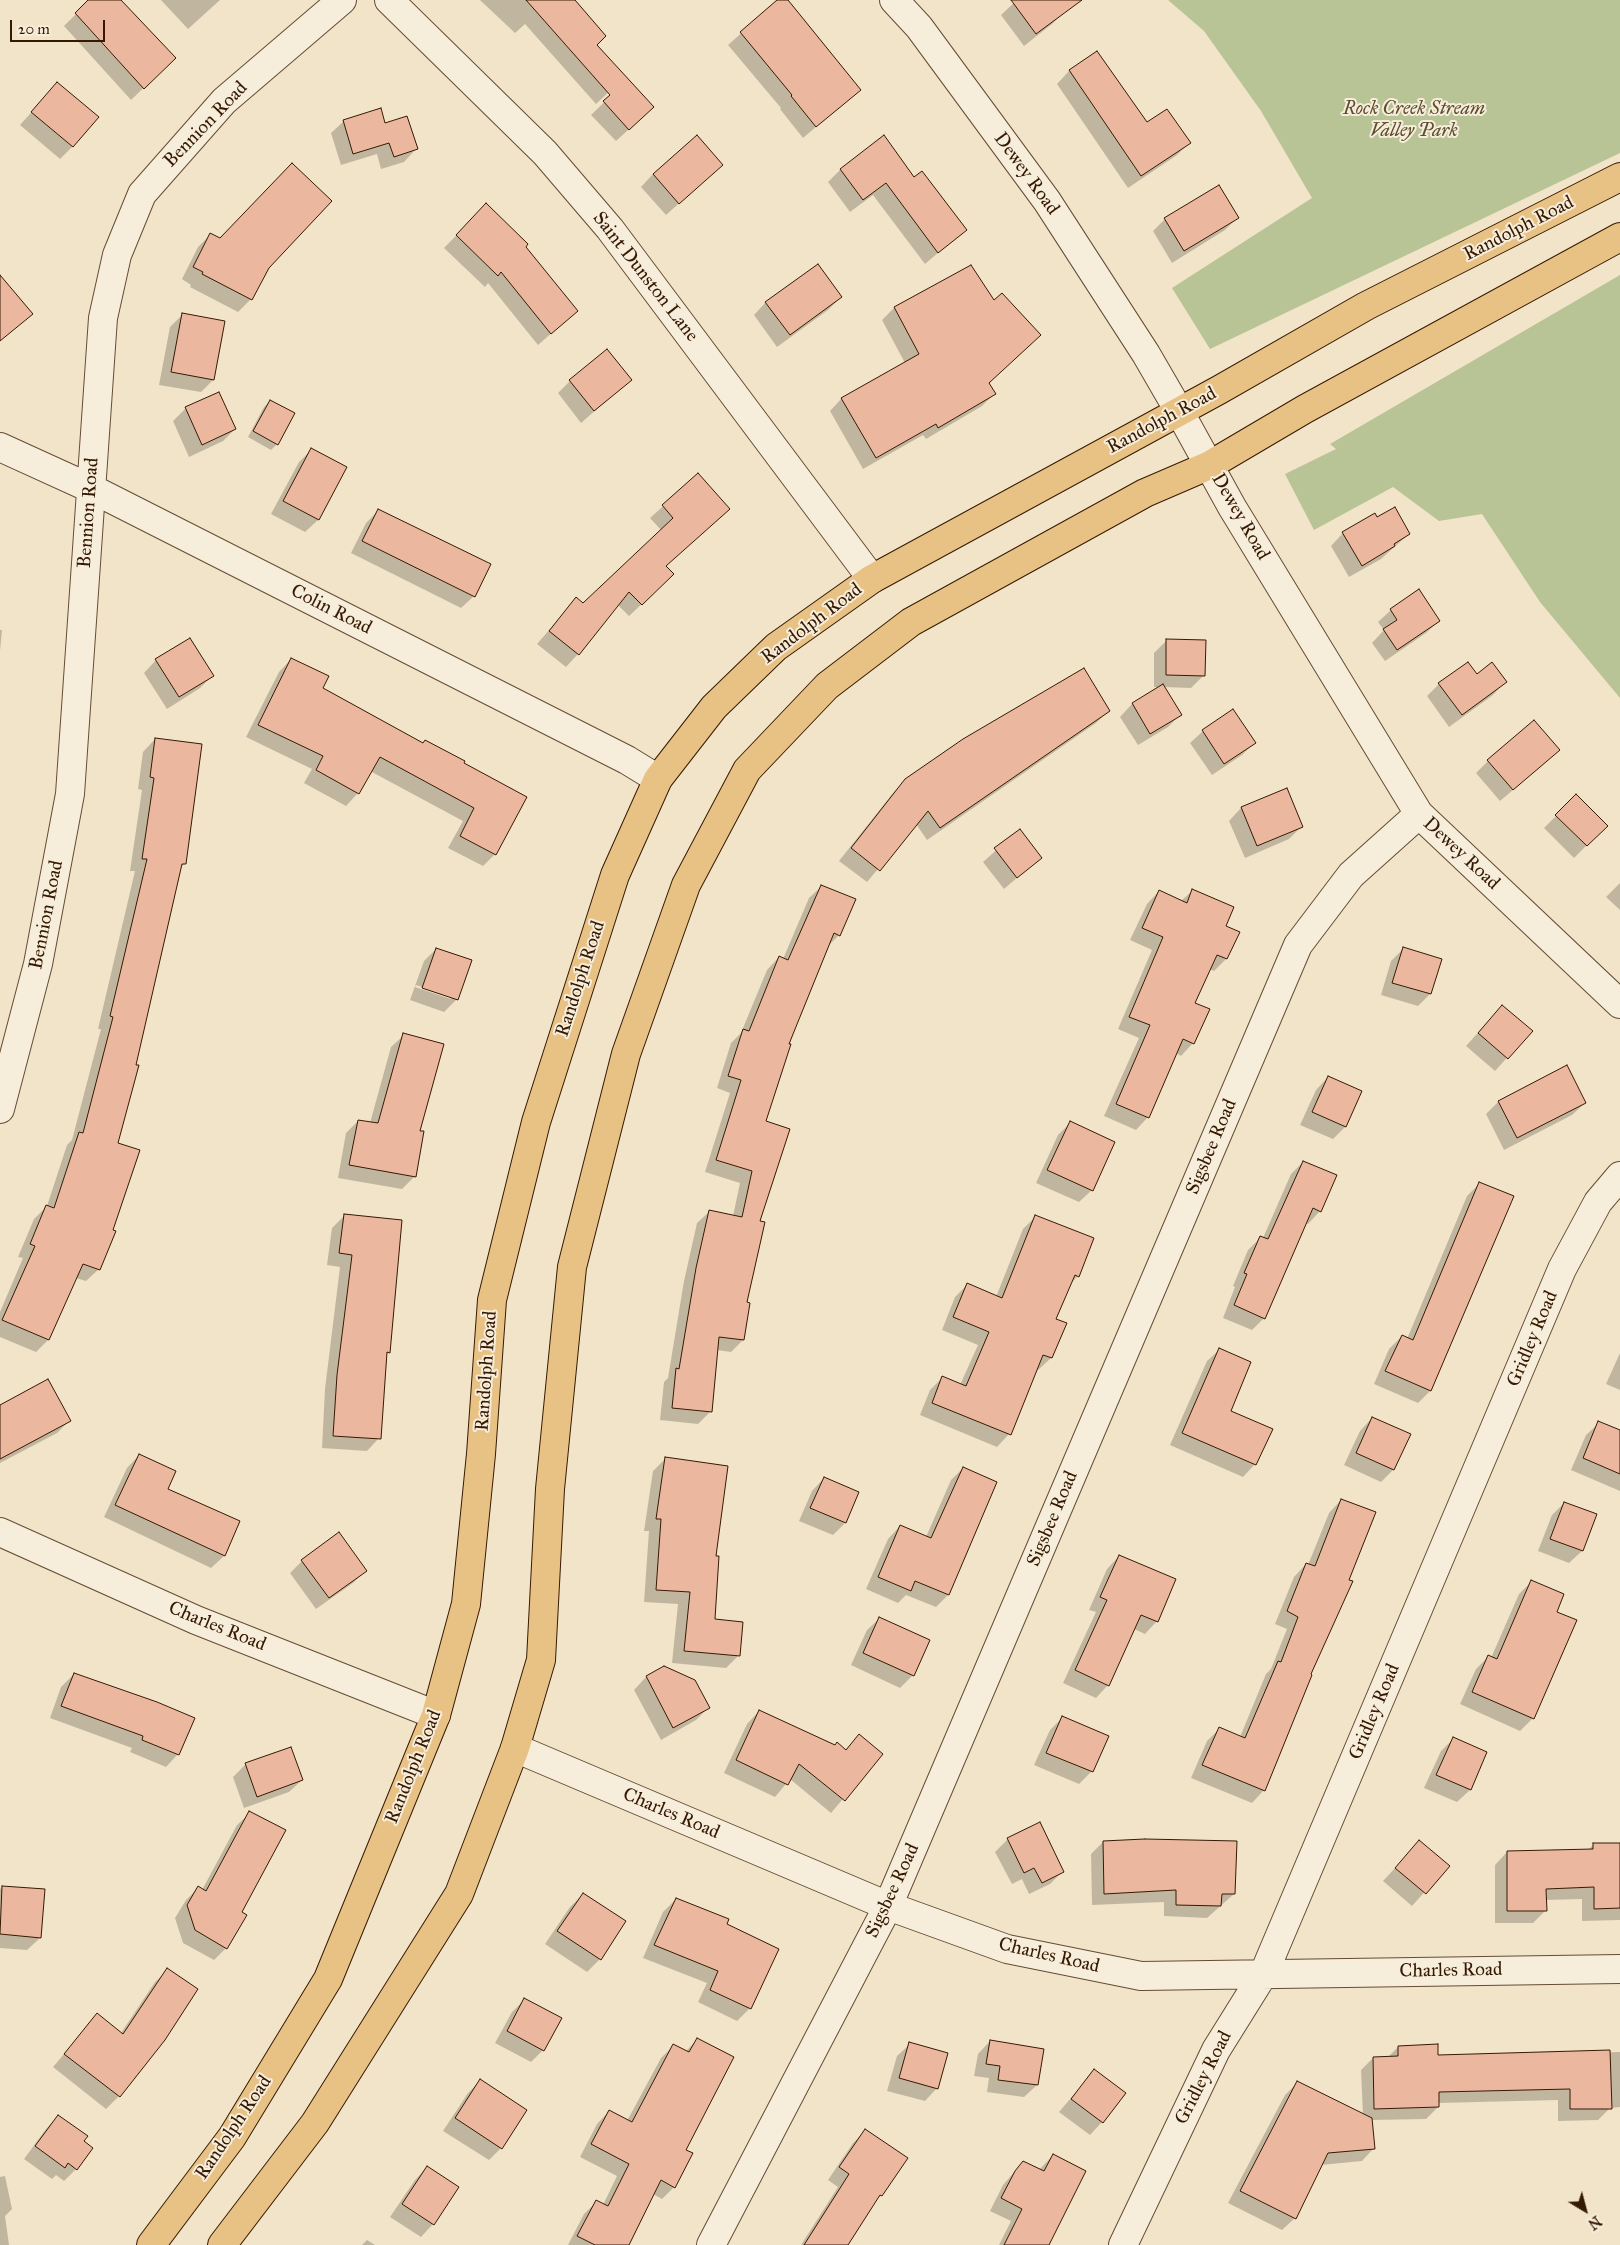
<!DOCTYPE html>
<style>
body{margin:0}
#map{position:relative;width:1620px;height:2245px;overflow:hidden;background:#f1e4c8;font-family:"IM FELL Great Primer",serif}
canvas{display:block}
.north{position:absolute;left:1560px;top:2185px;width:50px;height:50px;-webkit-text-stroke:4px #f6eddb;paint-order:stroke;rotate:143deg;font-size:14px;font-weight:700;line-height:20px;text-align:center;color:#361902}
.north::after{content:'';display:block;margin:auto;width:18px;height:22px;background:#361902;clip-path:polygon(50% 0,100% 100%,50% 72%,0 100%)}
.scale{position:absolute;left:10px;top:20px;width:95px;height:22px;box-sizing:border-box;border:2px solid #361902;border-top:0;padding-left:6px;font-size:15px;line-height:18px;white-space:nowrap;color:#361902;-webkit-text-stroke:4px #f6eddb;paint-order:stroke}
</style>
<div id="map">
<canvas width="1620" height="2245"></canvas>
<div class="north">N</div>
<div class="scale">20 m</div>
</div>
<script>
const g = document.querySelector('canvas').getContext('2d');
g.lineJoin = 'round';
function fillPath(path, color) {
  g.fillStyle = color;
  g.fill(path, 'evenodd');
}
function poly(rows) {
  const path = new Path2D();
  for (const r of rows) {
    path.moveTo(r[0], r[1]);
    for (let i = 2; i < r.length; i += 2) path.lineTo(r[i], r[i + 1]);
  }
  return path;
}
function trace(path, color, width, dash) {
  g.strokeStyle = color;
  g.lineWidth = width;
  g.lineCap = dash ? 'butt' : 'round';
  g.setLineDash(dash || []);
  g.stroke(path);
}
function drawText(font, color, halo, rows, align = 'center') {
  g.font = font + ' "IM FELL Great Primer",serif';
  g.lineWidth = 4;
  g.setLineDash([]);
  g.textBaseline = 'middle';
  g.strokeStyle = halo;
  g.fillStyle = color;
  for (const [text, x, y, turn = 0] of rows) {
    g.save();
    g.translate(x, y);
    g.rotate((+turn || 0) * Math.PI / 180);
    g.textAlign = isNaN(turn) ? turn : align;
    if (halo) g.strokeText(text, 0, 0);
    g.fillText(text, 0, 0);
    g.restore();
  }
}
const green = poly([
 [1168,0,1620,0,1620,153,1210,349,1172,288,1312,198,1261,111,1204,31],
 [1620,275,1620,698,1540,602,1482,514,1439,521,1393,487,1314,530,1285,474,1336,449,1330,444]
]);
const shadow = poly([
 [90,0,119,0,162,70,131,100,64,26],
 [161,0,220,0,188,29],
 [480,0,574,0,595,45,612,89,596,104,525,24,515,33],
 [778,0,787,0,859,90,803,138,780,109,781,108,728,45],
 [1017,0,1055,0,1064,12,1052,24,1024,46,1001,15],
 [1097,53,1147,124,1189,143,1177,155,1128,188,1057,84,1069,71],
 [626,81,638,121,616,141,591,115],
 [57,84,73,146,60,159,20,125],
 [344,121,384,124,416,149,404,162,381,169,377,154,341,165,331,133],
 [883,137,913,178,965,230,925,264,873,195,850,212,828,182,840,170],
 [722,165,666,215,641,187,653,174],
 [486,205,524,247,577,311,538,345,488,283,485,287,444,248],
 [1237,218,1225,230,1172,263,1153,231,1165,219],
 [210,235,268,267,251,299,238,312,190,287,191,285,182,279,198,247],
 [971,266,988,383,994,394,982,406,926,439,923,435,863,469,830,411,842,398,905,363,882,320,894,308],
 [841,297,828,310,777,347,754,315,766,302],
 [182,315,213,380,201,392,159,385,170,327],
 [630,380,581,423,558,393,570,381],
 [270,401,277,444,271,450,248,437,264,407],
 [186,408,235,429,223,441,189,457,173,421],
 [311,450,346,468,318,520,305,532,271,514,299,462],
 [698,475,665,567,660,587,629,616,618,605,578,654,566,667,537,644,576,599,583,604,661,530,650,518],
 [379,510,474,596,461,608,351,553,366,523],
 [1377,519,1409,534,1381,559,1349,577,1331,546,1343,533],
 [1391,610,1439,621,1426,633,1385,661,1372,643,1384,630,1378,622],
 [0,630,2,630,0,651],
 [1167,640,1204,675,1191,688,1164,687,1180,715,1168,727,1138,745,1120,717,1132,704,1161,687,1154,687,1154,653],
 [291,659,321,688,422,744,463,761,495,854,483,866,448,848,463,821,370,771,358,793,346,806,304,783,312,769,246,737,279,672],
 [156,660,212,676,200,688,167,709,144,673],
 [1476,676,1505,682,1493,695,1449,727,1427,696,1439,684],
 [1109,711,1096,723,927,840,916,824,867,882,839,861,893,793,906,780],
 [1203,731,1254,743,1242,755,1212,775,1190,743],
 [155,739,184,864,180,868,117,1144,99,1269,86,1281,76,1278,48,1340,36,1352,0,1337,0,1312,23,1258,18,1257,34,1219,47,1206,67,1145,72,1140,101,1029,98,1029,135,871,130,871,142,790,138,789,143,752],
 [1488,761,1546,762,1500,801,1476,773],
 [1286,789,1302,826,1289,839,1245,858,1229,821,1241,808],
 [1576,796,1606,826,1574,858,1544,828],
 [1019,830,1040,858,1004,889,983,862],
 [1620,883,1620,910,1606,897],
 [822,886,839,935,827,947,787,1045,764,1122,759,1222,745,1303,743,1340,731,1352,717,1350,711,1411,698,1424,660,1420,664,1382,668,1378,684,1281,697,1223,710,1211,733,1216,740,1183,705,1172,730,1093,717,1088,731,1043,741,1033,767,970,779,957,783,959,809,898],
 [1159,891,1181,901,1192,891,1225,927,1226,959,1214,971,1209,969,1194,1003,1193,1043,1181,1056,1176,1053,1148,1117,1136,1130,1104,1116,1139,1038,1118,1029,1152,950,1130,940,1147,904],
 [436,949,470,961,456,1000,444,1012,410,1000,424,961],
 [416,985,451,997,451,999,415,987],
 [1403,949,1440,959,1430,994,1418,1006,1381,995,1391,961],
 [1502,1006,1531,1031,1495,1071,1466,1046],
 [404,1035,418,1132,415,1176,402,1189,338,1178,346,1133,358,1121,370,1123,391,1047],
 [1328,1077,1361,1092,1345,1127,1333,1139,1300,1125,1316,1090],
 [1498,1102,1585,1103,1572,1115,1504,1150,1486,1114],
 [1070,1123,1092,1190,1079,1202,1036,1183,1058,1135],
 [1303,1162,1320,1211,1308,1224,1306,1223,1264,1318,1252,1330,1223,1318,1235,1287,1233,1286,1248,1250,1261,1237,1263,1238,1291,1174],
 [1479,1184,1430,1391,1418,1403,1374,1384,1389,1349,1402,1336,1407,1339,1467,1196],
 [344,1216,389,1352,385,1356,379,1438,367,1451,322,1448,325,1389,340,1267,327,1265,332,1228],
 [1035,1217,1078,1276,1070,1284,1055,1319,1065,1324,1051,1358,1038,1370,1036,1369,1009,1434,997,1447,920,1415,930,1390,943,1377,960,1385,978,1345,942,1330,955,1297,967,1285,996,1297,1023,1229],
 [1220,1349,1230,1412,1255,1464,1243,1477,1170,1445,1207,1361],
 [1620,1353,1620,1390,1606,1384],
 [0,1406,69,1421,57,1433,0,1463],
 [1372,1418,1393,1470,1381,1482,1344,1465,1360,1431],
 [1599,1423,1620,1431,1620,1491,1571,1470,1586,1435],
 [139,1455,166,1489,239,1521,224,1556,211,1568,104,1517,127,1468],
 [665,1459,714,1557,714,1620,738,1656,726,1668,672,1663,678,1604,644,1602,649,1531,644,1531,653,1471],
 [963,1468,948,1595,936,1607,906,1595,898,1603,866,1589,888,1539,900,1526,926,1537,951,1480],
 [824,1478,858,1493,845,1523,833,1535,799,1521,812,1491],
 [1341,1500,1309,1675,1264,1790,1252,1803,1191,1778,1207,1741,1220,1728,1240,1737,1266,1674,1271,1669,1287,1629,1275,1624,1294,1577,1306,1564,1308,1565,1329,1513],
 [1564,1503,1595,1514,1582,1551,1569,1563,1538,1551,1552,1515],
 [1119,1556,1157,1621,1145,1634,1134,1629,1108,1685,1096,1698,1063,1683,1096,1612,1089,1610,1107,1569],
 [302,1561,365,1571,353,1583,316,1609,290,1573],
 [1531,1582,1555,1612,1533,1718,1520,1731,1460,1704,1476,1669,1488,1657,1491,1658,1519,1594],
 [880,1618,913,1675,900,1688,851,1665,867,1630],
 [664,1667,708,1708,696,1720,661,1740,634,1690,646,1677],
 [74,1674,178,1754,166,1767,130,1752,132,1748,50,1718,61,1687],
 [759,1711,845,1750,859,1736,881,1754,831,1813,790,1779,775,1797,724,1773,747,1724],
 [1062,1718,1092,1771,1079,1784,1034,1765,1050,1730],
 [1453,1739,1486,1753,1470,1790,1457,1802,1424,1788,1441,1751],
 [246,1764,302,1780,289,1792,244,1808,233,1777],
 [250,1813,240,1912,226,1948,214,1960,183,1943,175,1918,186,1900,198,1888,202,1890,237,1825],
 [1008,1839,1062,1872,1050,1884,1029,1894,1022,1879,1012,1884,995,1852],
 [1103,1842,1234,1894,1207,1918,1164,1916,1164,1902,1092,1905,1091,1854],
 [1419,1842,1448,1866,1412,1906,1383,1881],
 [1594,1844,1620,1844,1620,1920,1582,1921,1582,1899,1545,1900,1545,1911,1533,1923,1495,1923,1495,1865,1507,1852,1587,1851],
 [2,1887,40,1938,27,1950,0,1948,0,1889],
 [583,1894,624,1921,600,1959,587,1972,545,1944,570,1907],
 [676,1899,778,1950,750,2008,737,2021,698,2002,707,1983,643,1958,663,1912],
 [168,1970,164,2039,119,2096,106,2109,53,2067,97,2015,121,2033,155,1982],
 [525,1999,543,2050,531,2062,495,2043,512,2012],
 [697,2040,684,2150,674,2187,662,2199,653,2194,626,2245,568,2245,584,2214,596,2202,603,2205,617,2176,580,2157,597,2124,609,2111,627,2121,661,2058,673,2046,685,2052],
 [990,2041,1037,2085,1024,2097,987,2092,989,2078,974,2076,978,2054],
 [910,2044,937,2088,925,2101,887,2091,897,2056],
 [1398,2047,1437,2057,1620,2052,1620,2107,1610,2108,1598,2120,1558,2121,1558,2100,1438,2103,1438,2107,1426,2119,1371,2120,1374,2148,1362,2161,1321,2165,1295,2218,1282,2230,1228,2203,1285,2095,1297,2083,1363,2115,1361,2070,1373,2058,1387,2058],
 [1094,2071,1124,2093,1102,2122,1090,2135,1059,2112],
 [480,2081,501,2148,489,2160,443,2131,468,2093],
 [58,2116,82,2142,76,2169,64,2181,56,2175,52,2179,24,2159,46,2129],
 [865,2131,881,2195,874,2202,846,2245,801,2245,838,2187,828,2180,853,2143],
 [1053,2155,1046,2245,999,2245,1011,2221,990,2211,1003,2185,1023,2162,1039,2170],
 [427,2167,433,2224,421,2237,390,2217,415,2180],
 [5,2176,12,2209,5,2216,9,2245,0,2245,0,2177],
 [367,2240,375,2245,362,2245]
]);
const building = poly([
 [88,0,121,0,176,58,144,89,75,13,88,0],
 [526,0,575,0,606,36,597,45,654,107,629,130,603,101,610,95,526,0],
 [777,0,788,0,861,90,816,127,791,96,792,95,740,32,777,0],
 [1011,0,1082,0,1036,34,1011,0],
 [1097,51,1147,122,1167,109,1191,143,1141,176,1069,70,1097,51],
 [57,82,99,117,73,147,31,112,57,82],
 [381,108,385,123,407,116,418,149,394,157,389,143,353,154,343,120,381,108],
 [697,135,723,165,679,204,653,174,697,135],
 [884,135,914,177,922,171,967,230,938,253,886,183,863,200,840,169,884,135],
 [292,163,332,201,269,268,252,300,202,274,203,272,193,267,210,233,220,238,292,163],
 [1219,185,1239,218,1184,251,1164,218,1219,185],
 [486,203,528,244,526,247,578,311,551,334,501,272,498,276,456,235,486,203],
 [818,264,842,297,790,335,765,302,818,264],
 [971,265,994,300,1002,293,1041,335,989,383,996,394,938,428,936,424,876,458,841,398,919,354,894,307,971,265],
 [0,275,33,314,0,341,0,275],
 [182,313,225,321,214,380,171,372,182,313],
 [607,349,632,380,594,411,569,380,607,349],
 [219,392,236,429,202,445,185,407,219,392],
 [270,400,295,413,278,445,253,431,270,400],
 [311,448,347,467,319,520,283,501,311,448],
 [698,473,730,509,666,566,674,574,642,605,629,592,579,655,549,631,576,597,583,603,673,518,662,505,698,473],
 [1395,507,1410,534,1394,544,1395,546,1362,566,1342,532,1375,513,1377,517,1395,507],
 [378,509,491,564,475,597,362,541,378,509],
 [1419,589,1440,621,1397,650,1383,629,1397,620,1390,609,1419,589],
 [190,638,214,676,179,697,155,659,190,638],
 [1166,639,1206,640,1205,676,1166,675,1166,639],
 [291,658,329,676,323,688,423,743,425,740,465,761,464,763,527,797,496,855,460,836,474,808,380,757,359,794,316,770,323,756,258,725,291,658],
 [1468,662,1477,674,1492,662,1507,682,1462,715,1438,683,1468,662],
 [1084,668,1110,711,940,828,928,811,880,871,851,848,905,779,963,739,1084,668],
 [1163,684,1182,715,1150,734,1132,703,1163,684],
 [1233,709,1256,743,1224,764,1202,730,1233,709],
 [1534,720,1560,750,1513,790,1487,760,1534,720],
 [155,738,202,744,186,864,182,864,136,1065,139,1065,118,1143,140,1150,113,1230,116,1231,100,1270,83,1264,49,1340,2,1320,35,1246,30,1244,46,1205,54,1208,79,1132,83,1133,113,1017,110,1016,147,859,142,859,154,778,150,777,155,738],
 [1287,788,1303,827,1257,846,1241,807,1287,788],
 [1576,794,1608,826,1587,846,1555,815,1576,794],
 [1020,829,1042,858,1017,878,994,848,1020,829],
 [821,885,856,899,840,936,834,933,789,1044,791,1044,766,1121,790,1129,760,1221,765,1222,747,1302,750,1303,744,1340,719,1337,712,1412,672,1408,676,1368,679,1369,696,1268,709,1210,742,1217,752,1171,716,1160,741,1080,728,1076,743,1029,749,1031,779,956,788,960,821,885],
 [1192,889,1234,907,1226,926,1240,932,1227,959,1217,955,1195,1003,1210,1009,1194,1044,1183,1039,1149,1118,1116,1104,1150,1025,1129,1017,1163,937,1142,928,1159,890,1187,903,1192,889],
 [1403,947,1442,959,1431,994,1392,983,1403,947],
 [436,948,472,960,458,1000,422,988,436,948],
 [1502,1005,1533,1031,1508,1059,1478,1033,1502,1005],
 [403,1033,444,1044,420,1131,424,1131,416,1177,349,1165,358,1120,378,1123,403,1033],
 [1567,1065,1586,1103,1517,1138,1498,1101,1567,1065],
 [1328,1076,1362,1091,1346,1127,1312,1112,1328,1076],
 [1070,1121,1115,1142,1093,1191,1047,1170,1070,1121],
 [1303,1161,1337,1175,1321,1212,1313,1208,1265,1319,1234,1305,1247,1274,1244,1273,1260,1236,1268,1239,1303,1161],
 [1479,1182,1514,1196,1431,1391,1385,1371,1402,1335,1413,1340,1479,1182],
 [344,1214,402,1220,390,1353,387,1352,381,1439,333,1436,337,1375,352,1255,339,1253,344,1214],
 [1035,1215,1094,1238,1079,1277,1075,1275,1056,1319,1067,1323,1052,1358,1043,1355,1011,1435,932,1403,942,1376,966,1386,989,1332,953,1317,967,1283,1002,1298,1035,1215],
 [1219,1348,1251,1362,1231,1411,1273,1429,1256,1465,1182,1433,1219,1348],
 [48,1379,71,1421,0,1459,0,1405,48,1379],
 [1372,1417,1411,1434,1394,1470,1356,1453,1372,1417],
 [1598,1421,1620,1430,1620,1474,1583,1458,1598,1421],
 [139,1454,176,1471,168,1489,240,1521,225,1556,115,1505,139,1454],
 [665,1457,728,1466,716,1556,719,1556,715,1619,743,1622,740,1656,684,1651,690,1592,656,1590,661,1519,656,1519,665,1457],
 [963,1467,997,1482,949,1595,915,1581,911,1591,878,1577,900,1525,931,1538,963,1467],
 [824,1477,859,1492,846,1523,810,1508,824,1477],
 [1341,1499,1376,1512,1349,1580,1353,1581,1311,1674,1312,1675,1265,1791,1202,1765,1219,1727,1245,1738,1278,1661,1281,1662,1298,1617,1287,1611,1306,1563,1315,1566,1341,1499],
 [1564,1502,1597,1514,1583,1551,1550,1539,1564,1502],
 [339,1532,367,1571,329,1598,301,1560,339,1532],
 [1119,1555,1176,1579,1158,1622,1141,1615,1109,1686,1075,1670,1107,1600,1100,1597,1119,1555],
 [1531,1580,1564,1594,1557,1612,1577,1620,1534,1719,1472,1692,1488,1655,1497,1659,1531,1580],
 [879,1617,930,1640,914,1676,863,1653,879,1617],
 [664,1666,695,1680,710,1708,673,1728,646,1676,664,1666],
 [74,1673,157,1702,195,1718,179,1755,142,1740,143,1736,61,1706,74,1673],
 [759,1710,835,1745,837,1742,846,1750,859,1734,883,1754,845,1801,799,1764,788,1785,736,1760,759,1710],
 [1062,1716,1109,1736,1093,1772,1046,1753,1062,1716],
 [1453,1737,1487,1752,1471,1790,1436,1775,1453,1737],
 [291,1747,303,1780,257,1797,245,1763,291,1747],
 [249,1811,286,1830,242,1912,247,1915,227,1949,195,1930,187,1905,198,1886,206,1891,249,1811],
 [1040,1822,1064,1872,1042,1883,1034,1868,1024,1873,1007,1838,1040,1822],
 [1145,1839,1237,1841,1235,1894,1222,1894,1221,1906,1176,1905,1176,1890,1104,1894,1103,1841,1145,1839],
 [1419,1840,1450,1866,1426,1894,1395,1868,1419,1840],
 [1593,1843,1620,1843,1620,1908,1594,1909,1594,1887,1546,1889,1547,1911,1507,1911,1507,1851,1593,1849,1593,1843],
 [2,1886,45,1889,41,1938,0,1934,2,1886],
 [583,1893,626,1921,601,1960,557,1931,583,1893],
 [676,1898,729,1919,727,1924,779,1949,751,2009,710,1990,718,1971,654,1945,676,1898],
 [167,1968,198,1989,165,2040,120,2097,64,2054,97,2013,123,2034,167,1968],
 [524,1998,562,2018,544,2051,507,2031,524,1998],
 [697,2038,734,2057,686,2150,693,2153,675,2188,661,2180,629,2245,595,2245,577,2236,596,2200,608,2206,629,2164,591,2144,609,2110,632,2122,673,2044,689,2052,697,2038],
 [990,2040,1044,2049,1038,2085,998,2080,1000,2066,986,2064,990,2040],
 [909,2042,948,2053,938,2089,899,2078,909,2042],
 [1438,2044,1438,2055,1610,2050,1612,2109,1570,2109,1570,2089,1439,2092,1439,2107,1374,2109,1373,2057,1398,2056,1398,2046,1438,2044],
 [1094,2069,1126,2093,1103,2123,1071,2099,1094,2069],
 [480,2079,527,2110,502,2149,455,2118,480,2079],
 [1297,2081,1372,2118,1375,2149,1328,2153,1296,2219,1240,2191,1297,2081],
 [58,2115,88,2136,84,2141,93,2148,77,2170,68,2163,65,2168,35,2146,58,2115],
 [865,2129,908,2158,882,2196,880,2195,848,2245,804,2245,849,2174,839,2167,865,2129],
 [1053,2154,1086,2171,1049,2245,1004,2245,1022,2209,1001,2198,1015,2171,1023,2161,1044,2171,1053,2154],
 [427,2166,459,2187,434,2225,402,2204,427,2166]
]);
const minor = poly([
 [389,0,545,153,610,229,872,579],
 [1179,411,1232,507,1419,814,1620,1004],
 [0,447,90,488,627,760,658,779],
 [0,1109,38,964,70,794,103,318,117,255,142,194,224,101,342,0],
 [0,1532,196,1620,436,1715],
 [515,1748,888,1906,1007,1949,1141,1976,1620,1969],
 [711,2245,888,1906,1298,945,1351,875,1419,814],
 [1123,2245,1216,2050,1264,1973,1562,1269,1598,1202,1620,1176]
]);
const tertiary = poly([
 [894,0,919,27,1047,201,1146,354,1179,411]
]);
const primary = poly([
 [151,2245,232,2137,328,1979,436,1715,466,1604,481,1454,492,1300,536,1122,615,875,658,779,714,707,776,647,872,579,1219,390,1366,306,1620,177],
 [222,2245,315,2123,459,1894,515,1748,541,1660,550,1489,572,1267,626,1054,686,885,747,770,827,686,911,622,1145,493,1210,465,1305,409,1620,237]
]);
const parkNames = [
 ["Rock Creek Stream",1414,109],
 ["Valley Park",1414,131]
];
const streetNames = [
 ["Bennion Road",206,125,-46],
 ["Dewey Road",1026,174,54],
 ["Randolph Road",1519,229,-27],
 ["Saint Dunston Lane",645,277,52],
 ["Randolph Road",1162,421,-28],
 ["Bennion Road",89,513,-86],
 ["Dewey Road",1240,517,60],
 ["Colin Road",331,610,27],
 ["Randolph Road",812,624,-37],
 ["Dewey Road",1461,854,43],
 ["Bennion Road",47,915,-79],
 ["Randolph Road",581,979,-72],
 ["Sigsbee Road",1212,1147,-67],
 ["Gridley Road",1533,1339,-67],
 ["Randolph Road",487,1371,-86],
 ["Sigsbee Road",1053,1519,-67],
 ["Charles Road",217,1627,22],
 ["Gridley Road",1375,1712,-67],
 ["Randolph Road",414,1767,-68],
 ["Charles Road",671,1814,23],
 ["Sigsbee Road",893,1891,-65],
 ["Charles Road",1049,1956,13],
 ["Charles Road",1451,1971,-1],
 ["Gridley Road",1204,2078,-63],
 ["Randolph Road",234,2128,-56]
];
fillPath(green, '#b9c496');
fillPath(shadow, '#0003');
fillPath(building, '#ebb89f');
trace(building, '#361902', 1);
trace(minor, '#654c34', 30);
trace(tertiary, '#654c34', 30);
trace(primary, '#361902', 30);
trace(minor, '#f6eddb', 28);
trace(tertiary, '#f6eddb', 28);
trace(primary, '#e8c284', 28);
drawText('italic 19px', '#5d4c2e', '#f6eddb', parkNames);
drawText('19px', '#361902', '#f6eddb', streetNames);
</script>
